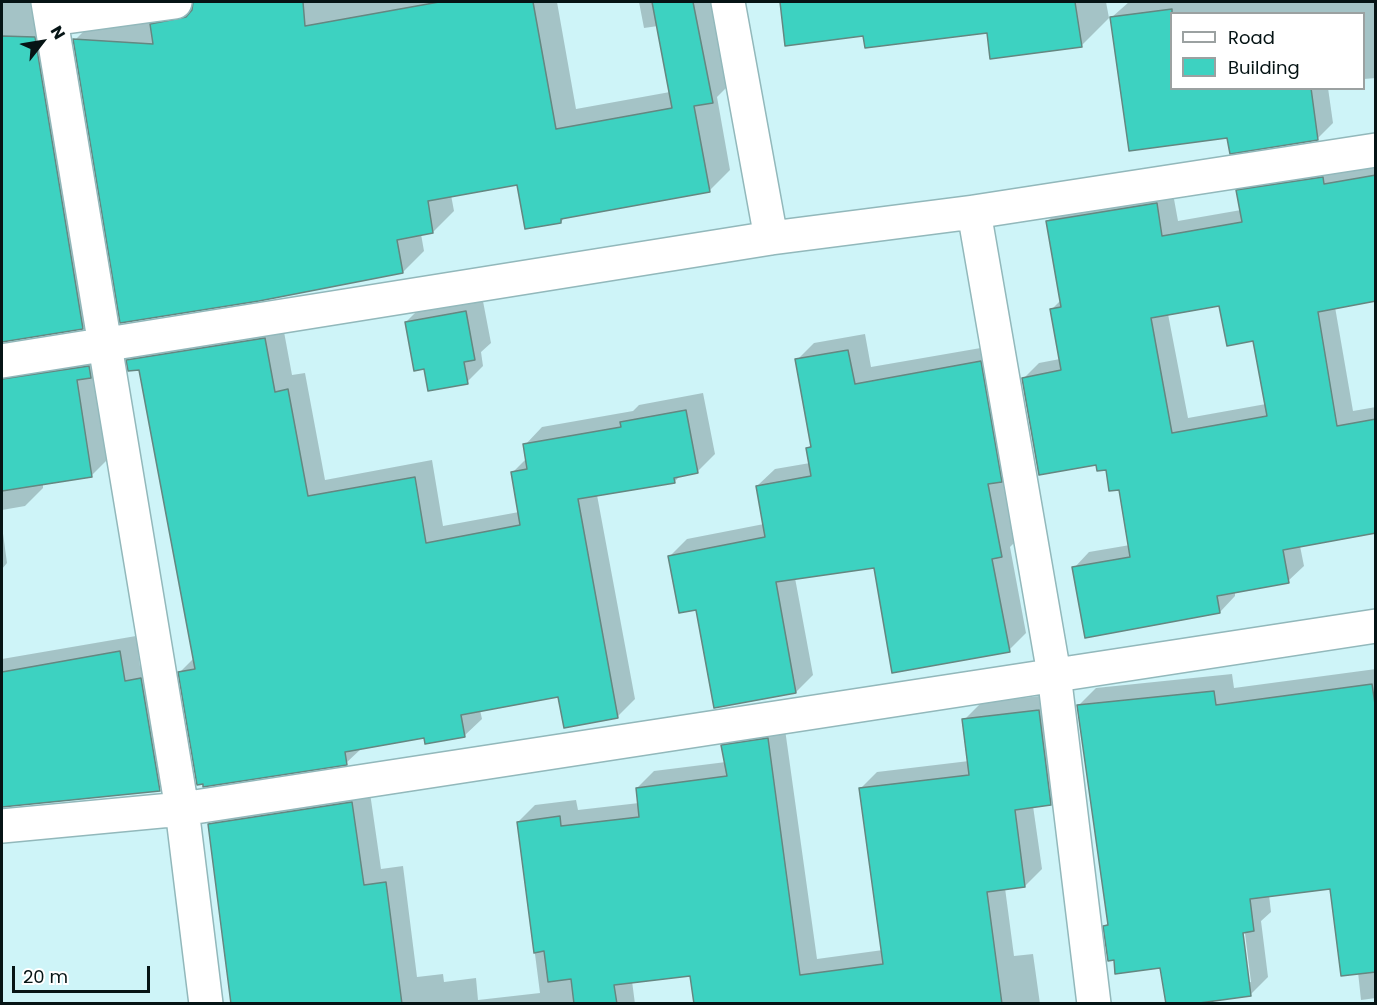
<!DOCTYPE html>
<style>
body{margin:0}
#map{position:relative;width:1377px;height:1005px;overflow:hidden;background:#cef4f8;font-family:Poppins,sans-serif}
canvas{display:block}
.frame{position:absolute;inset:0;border:3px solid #061415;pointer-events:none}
.legend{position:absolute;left:1170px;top:12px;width:195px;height:78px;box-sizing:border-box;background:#fff;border:2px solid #9ba1a1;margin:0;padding:8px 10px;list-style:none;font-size:18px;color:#061415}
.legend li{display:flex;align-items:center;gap:12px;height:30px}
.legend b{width:30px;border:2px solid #9ba1a1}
.north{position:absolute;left:12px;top:12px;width:60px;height:60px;-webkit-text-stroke:4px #fff;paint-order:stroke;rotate:59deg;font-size:16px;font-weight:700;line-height:24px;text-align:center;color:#061415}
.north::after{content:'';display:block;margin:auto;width:21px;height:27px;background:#061415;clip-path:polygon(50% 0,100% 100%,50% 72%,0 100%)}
.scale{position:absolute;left:12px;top:966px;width:138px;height:27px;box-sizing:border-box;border:3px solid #061415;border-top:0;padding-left:8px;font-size:18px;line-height:21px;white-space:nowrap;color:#061415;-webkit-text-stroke:4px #fff;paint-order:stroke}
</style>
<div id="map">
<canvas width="1377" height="1005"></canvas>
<div class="frame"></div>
<ul class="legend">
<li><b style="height:8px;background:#fff"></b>Road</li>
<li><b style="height:16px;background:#3dd2c1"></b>Building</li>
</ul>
<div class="north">N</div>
<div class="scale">20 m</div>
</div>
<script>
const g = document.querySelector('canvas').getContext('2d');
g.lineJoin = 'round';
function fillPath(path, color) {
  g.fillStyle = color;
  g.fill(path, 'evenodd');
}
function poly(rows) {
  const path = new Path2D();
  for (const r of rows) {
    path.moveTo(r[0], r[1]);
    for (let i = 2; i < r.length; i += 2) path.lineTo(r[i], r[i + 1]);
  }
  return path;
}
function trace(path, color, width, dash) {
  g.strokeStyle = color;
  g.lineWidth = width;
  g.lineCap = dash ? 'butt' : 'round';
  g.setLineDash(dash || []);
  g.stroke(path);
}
const shadow = poly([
 [2,2,45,2,101,309,83,328,2,342],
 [184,2,557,2,576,109,670,92,658,26,644,28,639,2,718,2,733,81,717,97,730,170,709,191,565,217,561,222,518,183,451,195,454,211,433,232,421,234,424,251,403,272,75,40,96,19,154,22,172,4],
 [781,2,1106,2,1109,18,1081,46,988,31,865,34,787,44],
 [1129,2,1376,2,1376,78,1364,79,1364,14,1172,14,1172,88,1328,88,1333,123,1317,139,1228,136,1130,150,1112,17],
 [1376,163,1376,300,1335,307,1353,411,1376,407,1376,532,1300,546,1304,566,1288,581,1235,591,1235,596,1220,612,1074,568,1089,552,1130,545,1120,488,1107,468,1098,464,1023,379,1039,363,1060,359,1052,309,1062,299,1048,221,1063,205,1172,188,1178,221,1241,210,1238,191,1254,175],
 [1220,305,1255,340,1266,404,1188,418,1168,314],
 [482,296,491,343,481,352,483,366,467,382,425,368,406,322,422,306],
 [282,321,292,375,305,373,325,480,432,460,443,526,519,512,513,472,527,458,525,445,542,427,633,411,639,405,703,393,715,454,697,472,681,475,674,482,597,495,635,699,617,717,560,696,480,710,482,719,464,736,425,737,362,748,346,763,180,672,194,658,140,368,128,361,146,343],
 [865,334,871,367,998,345,1018,539,1010,547,1026,633,1009,650,875,566,795,578,813,675,796,692,697,608,670,556,687,539,764,524,757,486,775,469,810,463,807,449,812,444,797,360,814,343],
 [2,345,107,348,110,457,92,475,43,483,43,488,25,506,2,510],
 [2,526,7,563,2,569],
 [136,636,140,666,157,663,175,774,159,789,2,806,2,659],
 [1376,669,1376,998,1361,1000,1358,972,1331,888,1269,895,1271,912,1261,921,1268,977,1250,995,1162,967,1115,959,1105,926,1109,922,1078,706,1096,688,1232,674,1234,688],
 [1241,925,1244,925,1251,982,1248,982],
 [1056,694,1067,787,1050,804,1033,806,1042,869,1025,886,1005,888,1014,956,1033,954,1040,1004,695,1004,691,974,632,981,635,1004,230,1004,231,992,210,825,226,808,369,786,381,869,403,866,417,977,443,974,444,982,476,978,478,1000,540,993,518,822,535,805,576,800,578,810,639,803,637,788,654,771,726,762,723,746,739,729,784,722,817,959,883,950,861,788,877,772,969,761,964,720,981,703]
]);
const building = poly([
 [193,2,303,2,305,26,439,2,533,2,556,129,672,108,652,2,693,2,713,103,694,106,710,192,561,219,561,223,525,229,517,185,428,201,433,233,397,240,403,273,259,301,120,323,73,39,153,44,150,24,186,17,192,10,193,2],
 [780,2,1075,2,1082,47,990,59,987,33,865,48,863,36,785,46,780,2],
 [1172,9,1172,88,1311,88,1318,140,1230,154,1227,138,1129,151,1110,17,1172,9],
 [2,36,35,37,83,329,2,342,2,36],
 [1376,175,1376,301,1318,312,1337,426,1376,419,1376,533,1283,550,1289,583,1217,596,1220,613,1085,638,1072,567,1130,557,1119,490,1109,491,1106,470,1097,471,1096,465,1039,475,1022,378,1061,370,1050,309,1061,307,1046,221,1157,203,1162,236,1242,222,1236,190,1323,177,1324,184,1376,175],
 [1219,306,1227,346,1253,341,1267,416,1172,433,1151,318,1219,306],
 [466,311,475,360,464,362,468,384,428,391,424,369,414,371,405,322,466,311],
 [265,338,275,392,288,389,308,496,415,477,426,543,520,525,511,472,527,469,523,444,621,427,620,422,686,410,698,473,674,478,675,483,578,499,618,718,564,728,558,697,461,715,465,737,425,744,424,738,345,752,347,765,203,787,203,784,197,785,178,672,195,669,139,370,128,371,126,360,265,338],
 [848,350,855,384,981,361,1002,482,988,484,1002,557,992,559,1010,652,892,673,874,568,776,582,796,693,714,708,696,610,679,613,668,556,765,537,756,486,811,476,806,448,811,447,795,359,848,350],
 [89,366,91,378,77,380,92,477,2,491,2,379,89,366],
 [120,651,125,681,141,678,160,791,2,807,2,672,120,651],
 [1372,684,1376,711,1376,972,1341,976,1330,889,1250,899,1254,931,1243,933,1251,996,1192,1004,1166,1004,1160,968,1115,974,1114,960,1108,961,1103,926,1108,925,1077,705,1214,691,1216,705,1372,684],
 [1039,710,1051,805,1015,810,1025,887,987,892,1002,1004,694,1004,690,976,614,985,617,1004,574,1004,571,979,548,982,544,951,534,953,517,822,560,816,561,826,639,817,636,788,727,776,721,745,768,738,800,975,883,964,859,788,969,775,962,719,1039,710],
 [352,802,364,885,386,882,402,1004,231,1004,208,824,352,802]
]);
const minor = poly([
 [48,2,182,809,206,1004],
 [728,2,771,238],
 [51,19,175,2],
 [974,212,1054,674,1094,1004],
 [2,361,771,238,974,212,1376,150],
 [2,826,182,809,1376,626]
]);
fillPath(shadow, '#0003');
fillPath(building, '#3dd2c1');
trace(building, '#648781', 1.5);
trace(minor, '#92b8bb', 36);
trace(minor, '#fff', 33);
</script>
